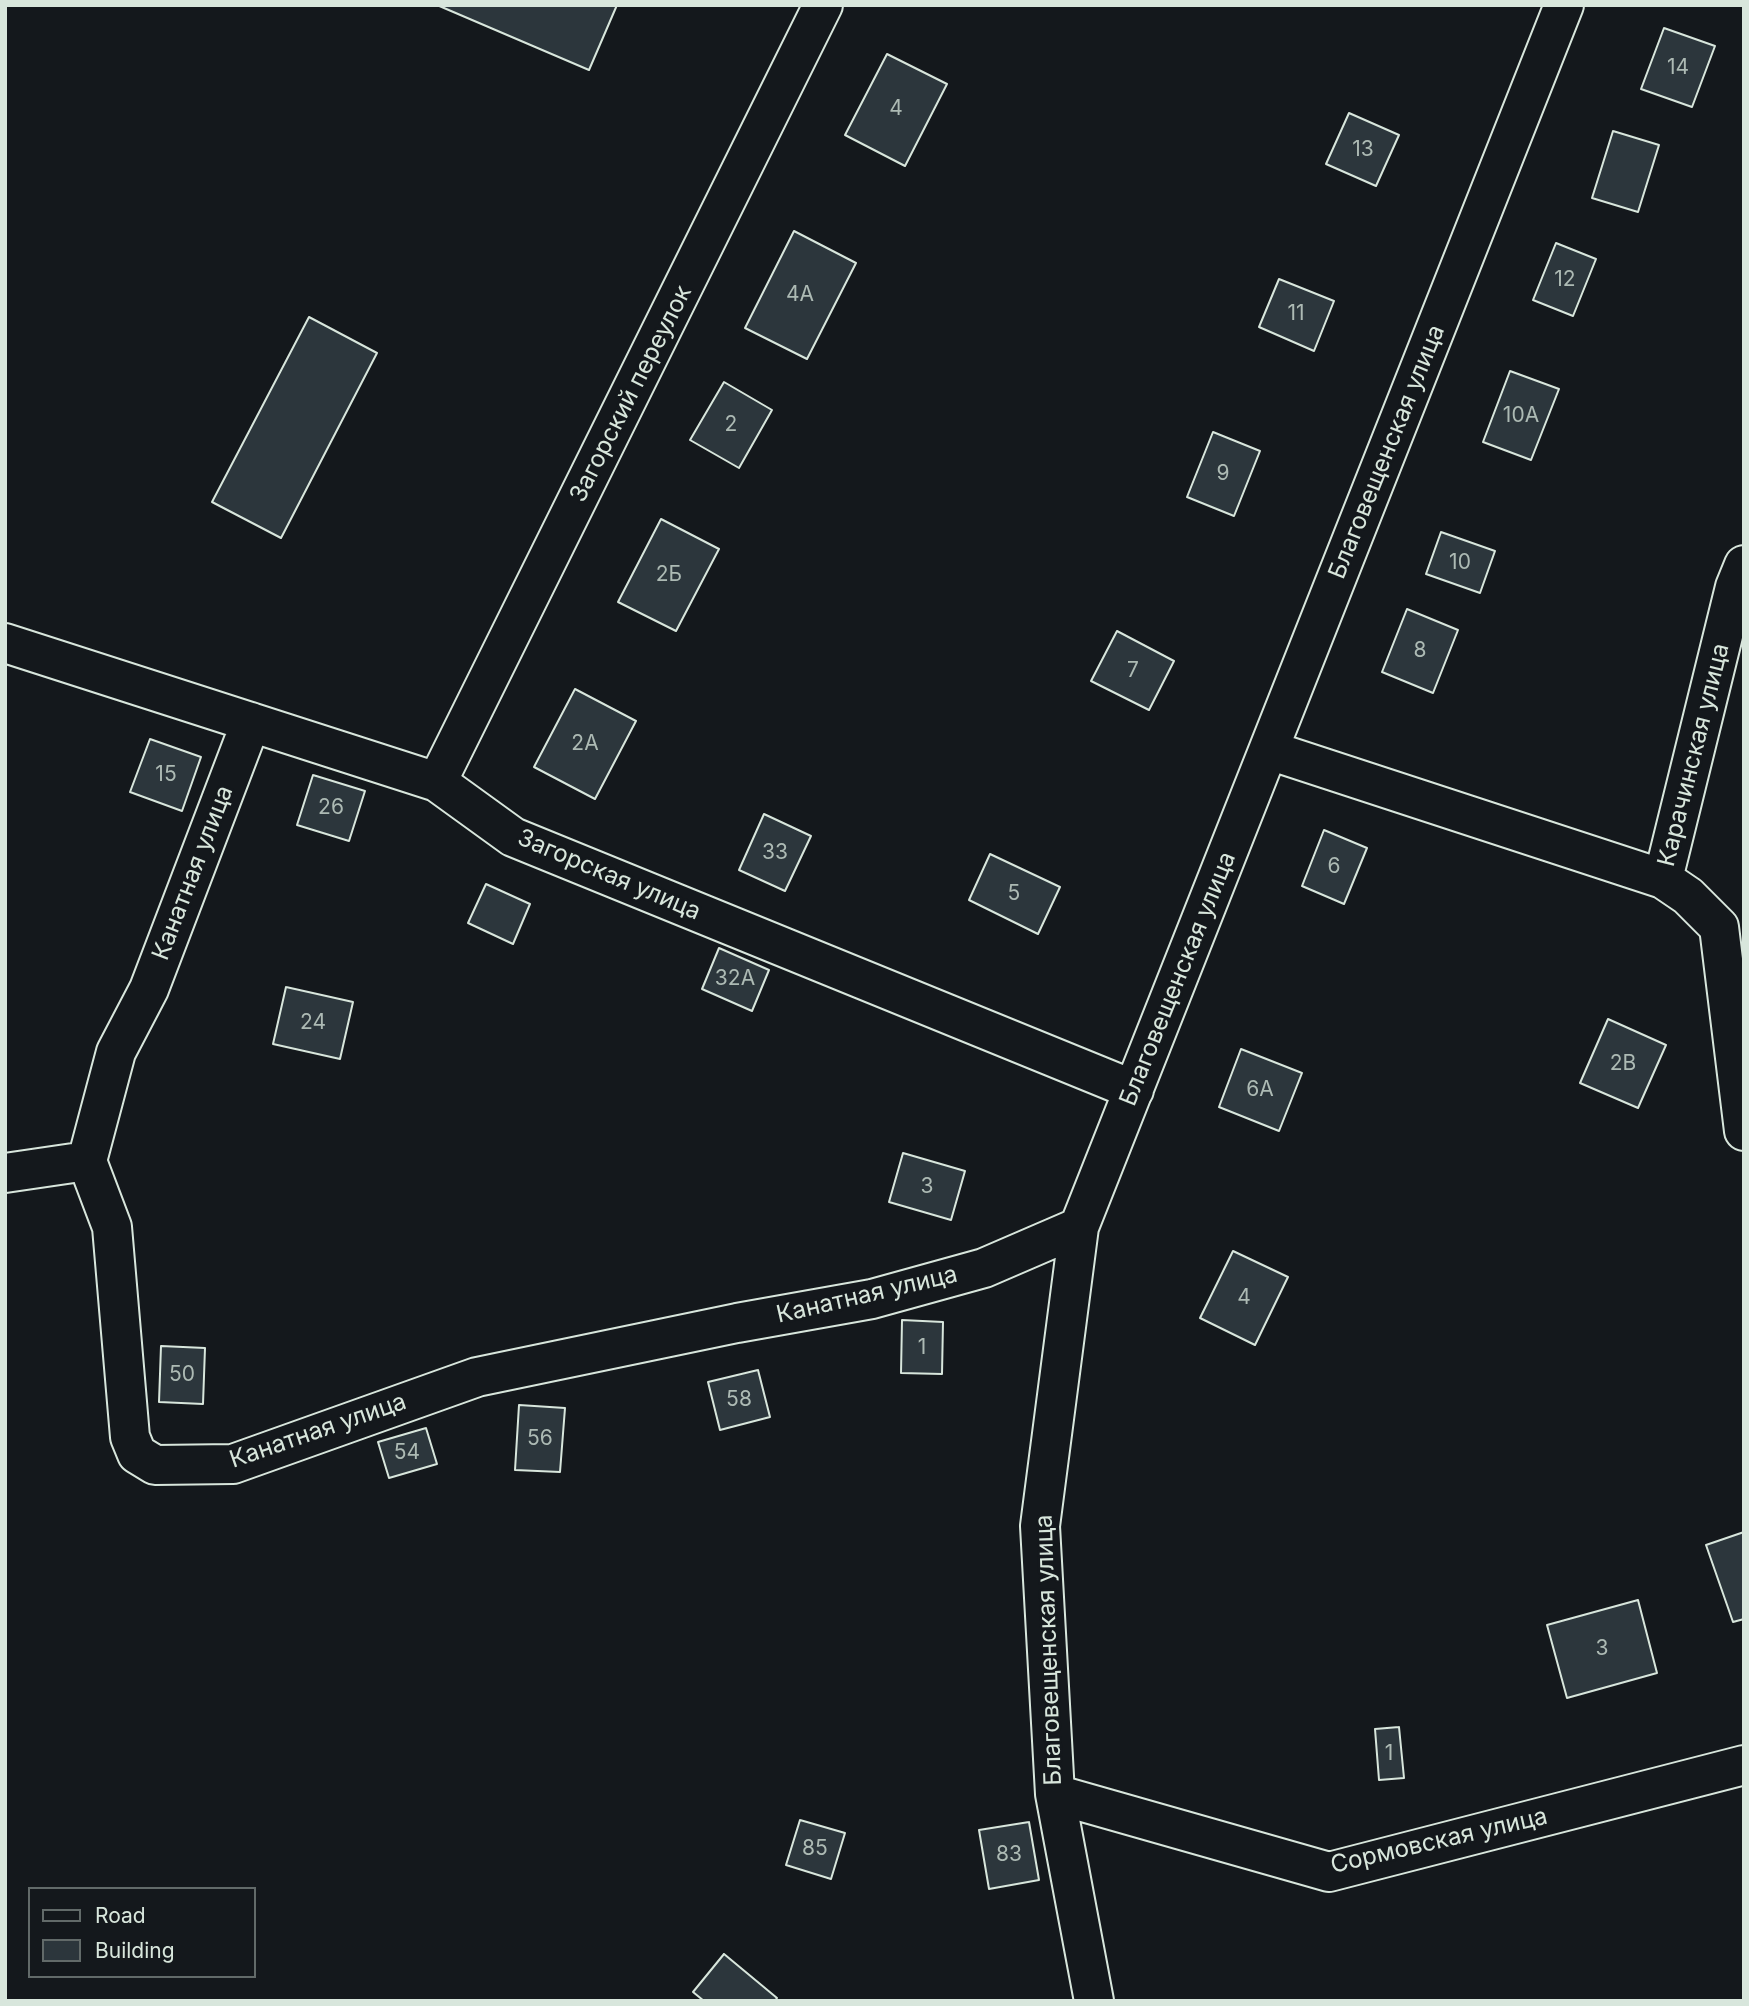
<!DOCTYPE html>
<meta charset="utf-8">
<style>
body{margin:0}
#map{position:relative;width:1749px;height:2006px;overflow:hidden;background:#14181c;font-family:Inter,sans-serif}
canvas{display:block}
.frame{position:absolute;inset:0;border:7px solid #d8e6dc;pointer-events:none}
.legend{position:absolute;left:28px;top:1887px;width:228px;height:91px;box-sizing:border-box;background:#14181c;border:2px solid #626a69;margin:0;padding:9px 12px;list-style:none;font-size:21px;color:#d8e6dc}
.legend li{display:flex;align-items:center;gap:14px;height:35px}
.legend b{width:35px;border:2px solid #626a69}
</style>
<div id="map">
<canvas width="1749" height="2006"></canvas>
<div class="frame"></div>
<ul class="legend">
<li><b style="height:9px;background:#14181c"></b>Road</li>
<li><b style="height:19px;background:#2c363c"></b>Building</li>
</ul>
</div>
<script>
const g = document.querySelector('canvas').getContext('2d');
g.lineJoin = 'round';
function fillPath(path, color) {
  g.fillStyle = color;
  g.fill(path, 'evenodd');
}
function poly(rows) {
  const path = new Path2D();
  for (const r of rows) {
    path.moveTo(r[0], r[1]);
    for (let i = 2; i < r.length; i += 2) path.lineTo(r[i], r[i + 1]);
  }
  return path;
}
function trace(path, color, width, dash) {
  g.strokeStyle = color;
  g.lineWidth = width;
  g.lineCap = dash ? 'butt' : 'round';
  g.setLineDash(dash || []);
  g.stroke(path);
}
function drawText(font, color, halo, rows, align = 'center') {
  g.font = font + ' Inter,sans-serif';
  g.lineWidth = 5;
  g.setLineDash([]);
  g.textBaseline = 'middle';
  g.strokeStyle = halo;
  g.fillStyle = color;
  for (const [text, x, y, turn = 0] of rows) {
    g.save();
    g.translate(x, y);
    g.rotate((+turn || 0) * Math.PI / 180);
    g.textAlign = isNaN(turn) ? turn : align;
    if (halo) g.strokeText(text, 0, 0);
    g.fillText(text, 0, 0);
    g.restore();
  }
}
const building = poly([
 [437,5,617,5,589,70,437,5],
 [1664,28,1715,46,1692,107,1641,89,1664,28],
 [887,54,947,84,905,166,845,135,887,54],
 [1349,113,1399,135,1376,186,1326,164,1349,113],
 [1613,131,1659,145,1638,212,1592,198,1613,131],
 [794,231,856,263,807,359,745,328,794,231],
 [1556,243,1596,259,1573,316,1533,300,1556,243],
 [1279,279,1334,301,1314,351,1259,327,1279,279],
 [309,317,377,353,281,538,212,502,309,317],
 [1510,371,1559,389,1531,460,1483,442,1510,371],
 [724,382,772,410,739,468,690,440,724,382],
 [1213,432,1260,451,1234,516,1187,497,1213,432],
 [661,519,719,549,676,631,618,602,661,519],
 [1441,532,1495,551,1480,593,1426,574,1441,532],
 [1407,609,1458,630,1433,693,1382,672,1407,609],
 [1117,631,1174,661,1149,710,1091,681,1117,631],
 [575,689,636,721,595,799,534,767,575,689],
 [150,739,201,757,182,811,130,792,150,739],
 [313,775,365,791,349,841,297,825,313,775],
 [764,814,811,836,785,891,739,870,764,814],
 [1324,830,1367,848,1344,904,1302,886,1324,830],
 [990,854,1060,887,1038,934,969,900,990,854],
 [486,884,530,904,513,944,468,923,486,884],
 [719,948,769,970,752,1011,702,989,719,948],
 [286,987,353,1002,340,1059,273,1044,286,987],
 [1608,1019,1666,1045,1638,1108,1580,1083,1608,1019],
 [1241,1049,1302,1073,1279,1131,1219,1107,1241,1049],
 [903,1153,965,1171,951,1220,889,1202,903,1153],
 [1233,1251,1288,1277,1255,1345,1200,1318,1233,1251],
 [902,1320,943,1322,942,1374,901,1373,902,1320],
 [161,1346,205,1348,203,1404,159,1402,161,1346],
 [758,1370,770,1417,720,1430,708,1382,758,1370],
 [519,1405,565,1408,560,1472,515,1470,519,1405],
 [426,1428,437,1464,389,1478,378,1442,426,1428],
 [1744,1532,1744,1619,1733,1622,1706,1545,1744,1532],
 [1638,1600,1657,1673,1567,1698,1547,1625,1638,1600],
 [1399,1727,1404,1778,1379,1780,1375,1729,1399,1727],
 [800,1820,845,1833,831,1879,786,1865,800,1820],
 [1029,1822,1039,1880,989,1889,979,1830,1029,1822],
 [724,1954,777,1998,775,2001,704,2001,693,1992,724,1954]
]);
const minor = poly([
 [1744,565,1735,587,1663,879,1688,896,1719,927,1744,1131],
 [5,643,437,782,513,837,1134,1090],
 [251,722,149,989,116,1052,87,1161,112,1227,130,1437,137,1454,155,1465,233,1464,477,1377,737,1323,872,1299,984,1268,1079,1227],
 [1269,750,1663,879],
 [437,782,823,5],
 [5,1173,87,1161],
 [1055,1794,1329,1872,1744,1765],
 [1094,2001,1055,1794,1040,1526,1079,1227,1564,5]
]);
const numberNames = [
 ["14",1678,68],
 ["4",896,109],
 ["13",1363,150],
 ["12",1565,280],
 ["4А",800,295],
 ["11",1296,314],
 ["10А",1521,416],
 ["2",731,425],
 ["9",1223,474],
 ["10",1460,563],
 ["2Б",669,575],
 ["8",1420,651],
 ["7",1133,671],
 ["2А",585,744],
 ["15",166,775],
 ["26",331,808],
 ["33",775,853],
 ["6",1334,867],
 ["5",1014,894],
 ["32А",735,979],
 ["24",313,1023],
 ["2В",1623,1064],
 ["6А",1260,1090],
 ["3",927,1187],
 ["4",1244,1298],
 ["1",922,1348],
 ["50",182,1375],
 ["58",739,1400],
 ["56",540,1439],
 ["54",407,1453],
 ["3",1602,1649],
 ["1",1389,1754],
 ["85",815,1849],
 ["83",1009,1855]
];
const streetNames = [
 ["Загорский переулок",631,394,-63],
 ["Благовещенская улица",1387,452,-68],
 ["Карачинская улица",1694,755,-76],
 ["Канатная улица",193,873,-69],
 ["Загорская улица",609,875,23],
 ["Благовещенская улица",1178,979,-68],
 ["Канатная улица",867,1295,-13],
 ["Канатная улица",318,1431,-19],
 ["Благовещенская улица",1049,1650,-92],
 ["Сормовская улица",1439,1841,-13]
];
fillPath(building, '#2c363c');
trace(building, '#d8e6dc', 2);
trace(minor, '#d8e6dc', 42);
trace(minor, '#14181c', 38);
drawText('21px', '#adbab4', null, numberNames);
drawText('24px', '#d8e6dc', '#14181c', streetNames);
</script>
